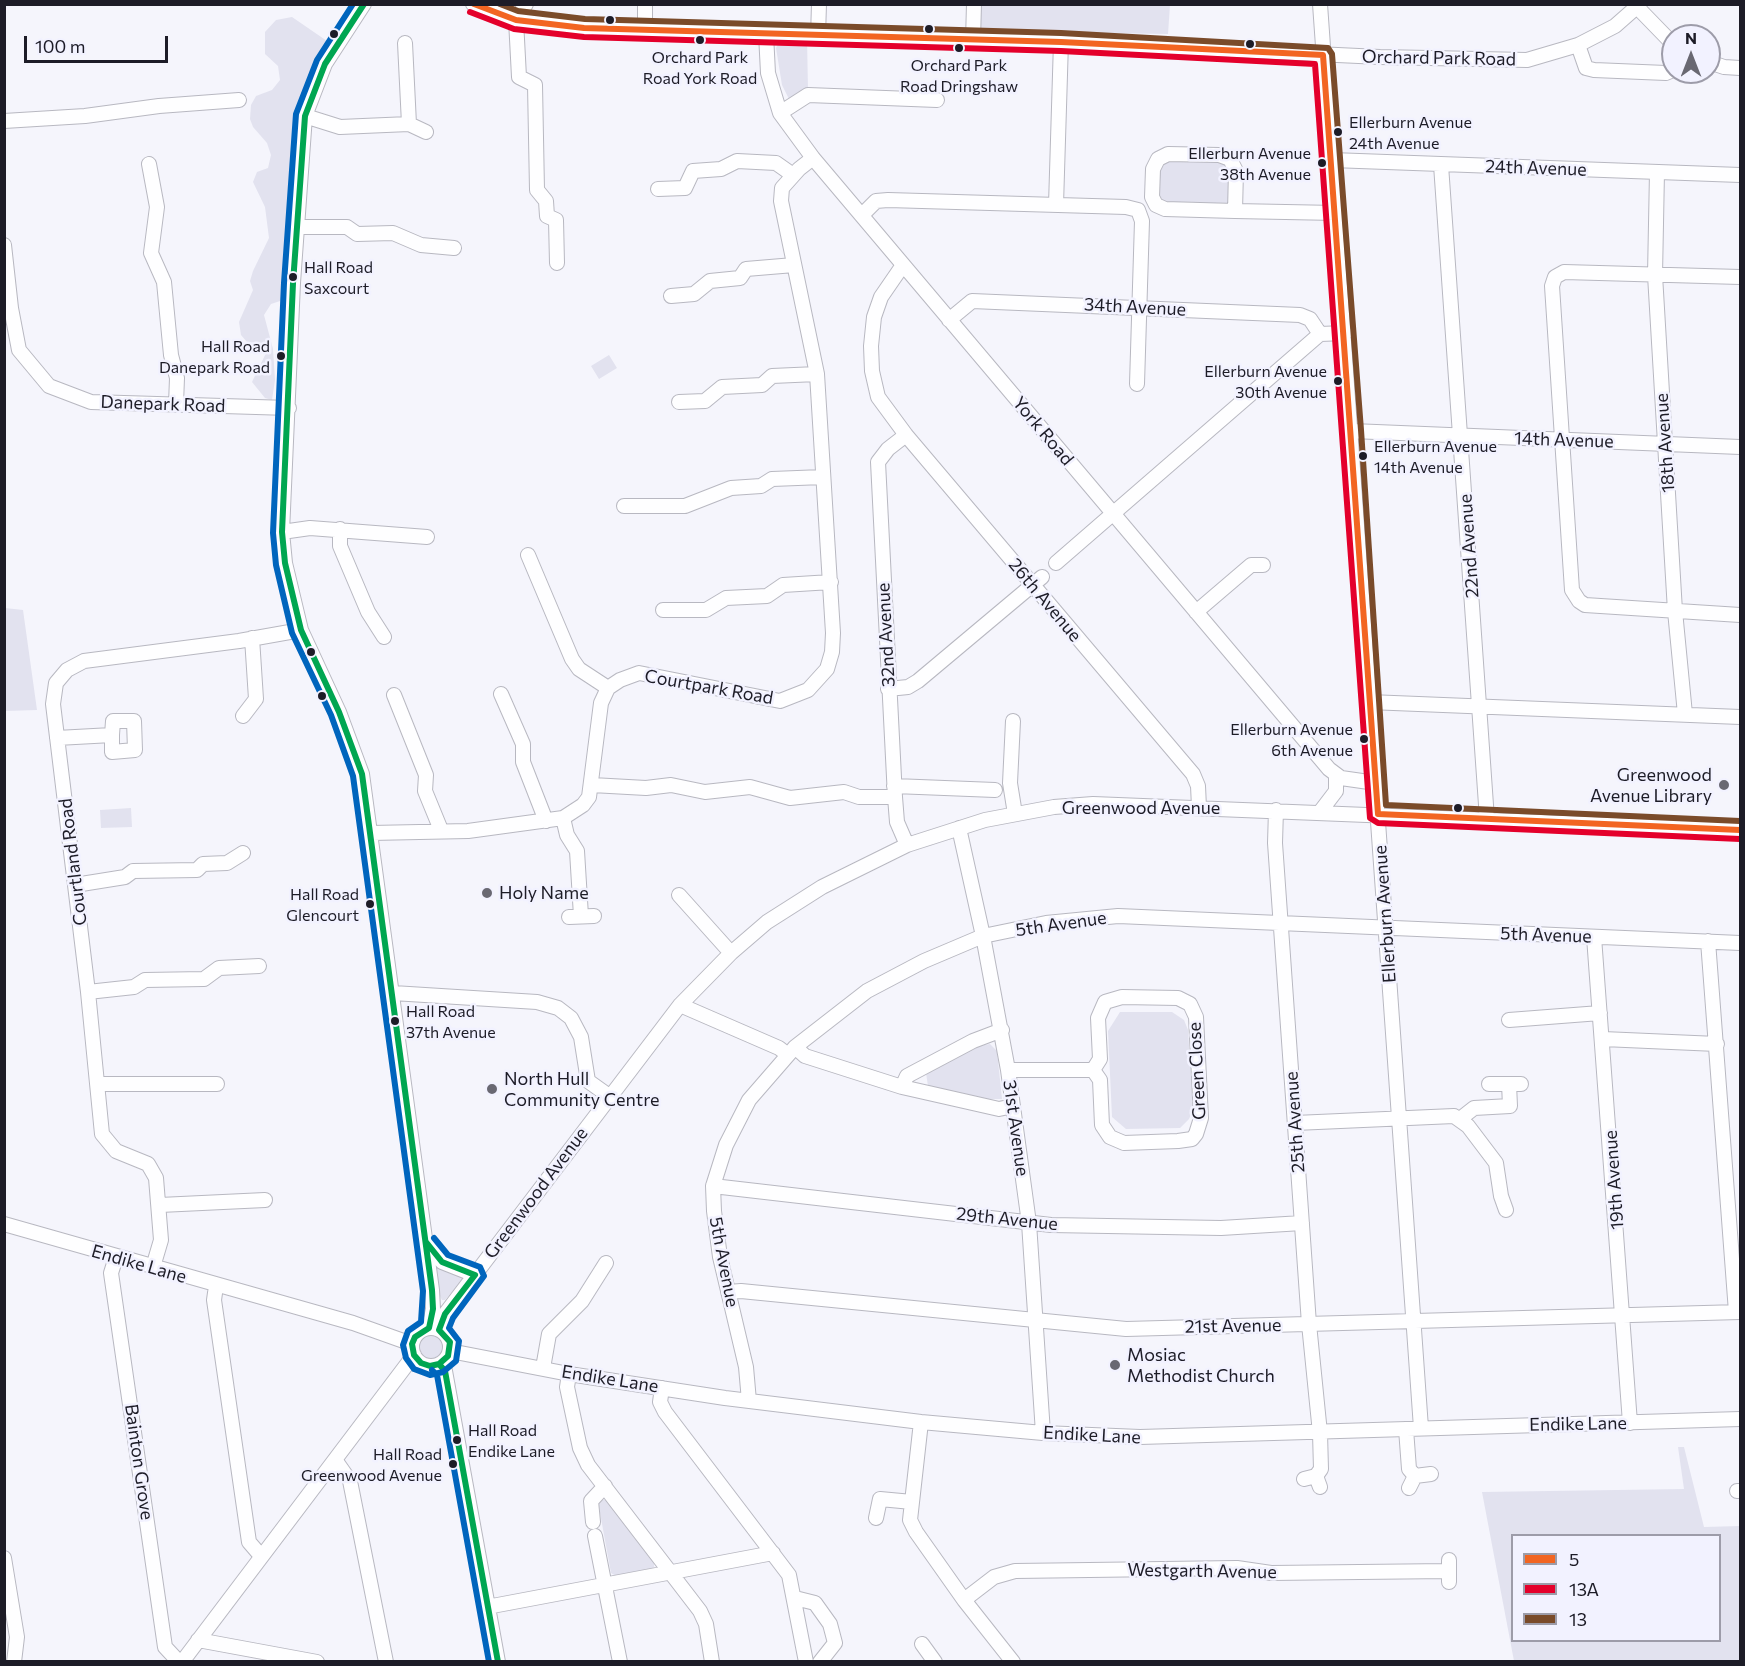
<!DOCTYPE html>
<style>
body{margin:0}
#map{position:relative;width:1745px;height:1666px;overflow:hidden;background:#f5f5fc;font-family:Commissioner,sans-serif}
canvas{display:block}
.frame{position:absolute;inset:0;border:6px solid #1d1c27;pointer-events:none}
.legend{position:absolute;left:1511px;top:1534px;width:210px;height:108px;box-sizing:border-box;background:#f2f2ff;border:2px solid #9d9ca9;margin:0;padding:8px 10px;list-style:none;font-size:18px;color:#1d1c27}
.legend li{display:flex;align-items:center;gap:12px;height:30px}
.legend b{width:30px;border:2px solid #9d9ca9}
.north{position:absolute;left:1661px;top:24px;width:60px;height:60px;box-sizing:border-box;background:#f2f2ff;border:2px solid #9d9ca9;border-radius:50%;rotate:0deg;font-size:16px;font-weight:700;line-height:24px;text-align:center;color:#1d1c27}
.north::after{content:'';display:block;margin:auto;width:21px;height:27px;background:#696872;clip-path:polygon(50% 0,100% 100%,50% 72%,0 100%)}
.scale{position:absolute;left:24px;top:36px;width:144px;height:27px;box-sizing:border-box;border:3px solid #1d1c27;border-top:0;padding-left:8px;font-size:18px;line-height:21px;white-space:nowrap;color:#1d1c27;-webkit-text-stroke:4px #f2f2ff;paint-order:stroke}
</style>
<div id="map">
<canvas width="1745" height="1666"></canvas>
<div class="frame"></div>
<ul class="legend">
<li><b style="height:8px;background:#f26522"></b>5</li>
<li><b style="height:8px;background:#e4002b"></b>13A</li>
<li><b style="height:8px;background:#7a4b2a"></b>13</li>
</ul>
<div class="north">N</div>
<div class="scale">100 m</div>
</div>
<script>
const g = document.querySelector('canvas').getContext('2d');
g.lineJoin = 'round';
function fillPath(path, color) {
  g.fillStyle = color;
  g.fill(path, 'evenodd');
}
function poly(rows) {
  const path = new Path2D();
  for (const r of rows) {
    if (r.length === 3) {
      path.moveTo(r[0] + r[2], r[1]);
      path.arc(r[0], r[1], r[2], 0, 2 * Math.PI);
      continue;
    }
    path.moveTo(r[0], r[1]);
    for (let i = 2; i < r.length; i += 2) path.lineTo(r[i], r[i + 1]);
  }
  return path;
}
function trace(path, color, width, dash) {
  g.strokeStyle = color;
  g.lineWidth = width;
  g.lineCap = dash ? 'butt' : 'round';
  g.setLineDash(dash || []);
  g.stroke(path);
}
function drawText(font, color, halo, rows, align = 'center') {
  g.font = font + ' Commissioner,sans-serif';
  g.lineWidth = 5;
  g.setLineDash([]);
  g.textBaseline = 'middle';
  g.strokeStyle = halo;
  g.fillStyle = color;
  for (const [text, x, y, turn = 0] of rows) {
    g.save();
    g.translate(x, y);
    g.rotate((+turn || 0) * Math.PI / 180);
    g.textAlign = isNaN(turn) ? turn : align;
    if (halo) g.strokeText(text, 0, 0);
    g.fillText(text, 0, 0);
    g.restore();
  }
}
const green = poly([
 [979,5,1170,5,1168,34,978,31],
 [292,17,327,41,305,90,296,127,286,299,271,304,264,315,273,349,275,380,272,400,265,398,252,382,268,349,261,344,247,342,241,335,239,322,253,290,250,281,253,271,269,238,265,207,253,182,257,172,268,168,271,155,267,143,253,127,250,119,251,105,256,96,272,90,280,80,278,66,265,54,265,32,276,20],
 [786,38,807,38,808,90,794,99,789,99,782,85,776,48,779,42],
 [1216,158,1230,165,1229,204,1162,202,1157,196,1160,163,1174,159,1181,162,1211,162],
 [609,355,617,368,599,379,591,366],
 [5,608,23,610,37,710,5,711],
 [131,808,132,827,101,828,100,810],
 [1120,1012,1172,1012,1184,1020,1188,1030,1193,1110,1189,1119,1180,1128,1126,1129,1112,1117,1108,1031],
 [990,1044,997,1051,1002,1099,980,1099,928,1086,926,1073,979,1046],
 [430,1256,462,1277,462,1281,445,1300,442,1300,435,1287],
 [431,1347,13],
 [1678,1447,1684,1447,1704,1527,1740,1526,1740,1661,1514,1661,1482,1492,1684,1489],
 [1512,1536,1720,1536,1720,1640,1512,1640],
 [602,1500,607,1500,654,1561,654,1567,650,1570,616,1576,611,1573,598,1502]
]);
const minor = poly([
 [364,4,325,64,305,116,293,283,282,532,285,563,301,630,339,712,362,774,432,1290,433,1309,429,1328],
 [473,4,516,20,584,28,1061,42,1380,57,1527,60,1578,45,1615,26,1640,4],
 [645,4,645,29],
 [1320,4,1421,1428],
 [1638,8,1673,44],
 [516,20,519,77,535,85,537,190,546,201,547,216,556,220,557,263],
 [516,20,526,4],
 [766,34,768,73,780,113,813,158,1329,769,1341,778,1376,783],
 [818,36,819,4],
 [973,40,974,4],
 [405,43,409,124],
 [1578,45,1586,68,1594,70,1666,73,1673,70],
 [1709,62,1724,67,1740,68],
 [780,113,808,95,937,100],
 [305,116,340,127,409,124,426,132],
 [4,121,85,116,159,106,239,100],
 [1332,160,1740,175],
 [149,164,157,207,151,253,164,282,171,355,177,378,176,404],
 [1441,165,1487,819],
 [1657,172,1655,275,1675,611,1685,714],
 [658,189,685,188,693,171,721,169,737,161,776,163,793,175],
 [1056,205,1061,42],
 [1235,211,1236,171,1230,159,1219,155,1168,154,1158,159,1153,169,1152,197,1156,205,1165,209,1235,211,1336,213],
 [862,215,876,201,888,200,1126,207,1138,210,1142,221,1137,384],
 [298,227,347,227,357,234,393,233,421,245,454,248],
 [4,245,11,308,19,350,49,386,91,402,289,408],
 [903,265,881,297,874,317,871,346,872,371,878,397,906,435,1193,774,1198,786,1199,807],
 [1740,277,1564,272,1555,277,1552,286,1572,590,1579,601,1585,605,1740,615],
 [671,296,694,294,710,281,740,278,746,269,794,265],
 [949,320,972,301,1300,315,1310,319,1320,334],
 [679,402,705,401,722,387,762,385,772,376,817,374],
 [1352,431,1740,447],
 [906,435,888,449,878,462,895,797,897,822,907,845],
 [624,506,685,506,731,488,761,486,772,479,823,477],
 [340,529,340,546,368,612,384,637],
 [282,532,310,528,427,537],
 [528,555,572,659,579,669,608,688],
 [1056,563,1320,334,1345,333],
 [663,610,706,610,726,598,767,596,783,585,831,582],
 [1196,612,1251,565,1263,565],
 [888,689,908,687,918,681,1042,577],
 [501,694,523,744,523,762,546,821],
 [394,695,426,775,425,791,441,830],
 [1369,702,1740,717],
 [243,716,256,699,252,638],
 [1013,721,1010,783,1015,814],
 [57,738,112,735,113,721,134,721,135,750,112,752,112,735],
 [592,785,646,788,671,785,705,792,750,787,790,798,844,792,859,797,895,797],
 [894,786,995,790],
 [1276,810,1275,843,1309,1324,1320,1433,1321,1469,1316,1476],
 [1320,812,1336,791,1336,775],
 [563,818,567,835,577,851,581,916],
 [959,828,983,936,1008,1070,1029,1223,1043,1433],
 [371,833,468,831,563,818,583,805,589,797,601,703,608,688,620,680,639,673,780,701,808,690,827,669,832,652,833,633,817,374,781,201,782,188,799,169,813,158],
 [75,885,125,877,133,871,197,870,203,864,227,863,243,853],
 [679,895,731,953],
 [569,917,594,916],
 [1594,937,1630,1423],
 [1708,941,1736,1312],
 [88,992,134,987,145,980,204,979,219,968,259,966],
 [393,993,537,1002,558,1008,571,1018,581,1037,588,1081,609,1096],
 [680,1005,779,1048,788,1055],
 [1509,1020,1600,1013],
 [1603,1039,1717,1044],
 [795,1047,805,1056,902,1087,999,1109,1013,1106],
 [1008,1070,1093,1070,1100,1059,1098,1018,1105,1002,1122,997,1178,998,1190,1004,1196,1017,1201,1118,1196,1134,1192,1139,1178,1141,1124,1143,1110,1137,1102,1125,1100,1080,1093,1070],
 [98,1084,217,1084],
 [1489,1084,1521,1084],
 [902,1087,907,1076,973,1041,1002,1030],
 [1460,1119,1474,1108,1510,1106,1509,1084],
 [1295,1123,1454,1116,1468,1126,1496,1163,1501,1196,1506,1210],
 [713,1186,1051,1225,1221,1228,1302,1223],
 [160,1205,265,1200],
 [4,1224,353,1323,412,1344],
 [426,1242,442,1262,475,1275],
 [116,1257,111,1273,165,1647,179,1662],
 [153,1267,161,1240,156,1178,148,1164,116,1151,102,1134,88,992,53,704,56,683,67,670,84,661,239,641,301,630],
 [216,1286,214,1300,249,1542,261,1556],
 [728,1292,741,1291,1126,1329,1740,1312],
 [431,1347,19],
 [439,1330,445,1314,680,1005,731,953,767,922,822,887,907,845,985,820,1054,807,1093,804,1740,830],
 [450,1351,569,1374,725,1398,921,1422,1043,1433,1140,1437,1740,1419],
 [439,1364,445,1371,498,1662],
 [543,1368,549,1334,582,1301,606,1263],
 [569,1374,567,1387,580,1448,588,1465,700,1611,706,1624,712,1662],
 [662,1388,660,1402,665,1412,789,1575,806,1662],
 [749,1401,746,1367,720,1257,714,1211,713,1186,726,1145,749,1100,795,1047,867,991,924,961,983,936,1046,923,1118,916,1740,943],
 [921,1422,910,1520,916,1532,964,1600,1013,1662],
 [1406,1429,1409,1469,1415,1476],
 [336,1461,350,1481,386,1662],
 [1304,1479,1316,1476,1320,1487],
 [1409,1488,1415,1476,1431,1474],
 [1737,1491,1740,1491],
 [876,1518,880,1499,912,1502],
 [593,1522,591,1501,605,1486],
 [595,1536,620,1662],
 [4,1558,17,1637,14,1662],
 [1449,1560,1449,1582],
 [795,1598,815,1603,830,1624,835,1643,820,1662],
 [964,1600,994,1577,1015,1571,1237,1568,1271,1573,1448,1571],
 [487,1607,773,1553],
 [198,1640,317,1662],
 [922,1644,935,1662],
 [182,1662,414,1355]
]);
const bus1 = poly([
 [474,4,516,20,584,28,1061,42,1323,55,1378,814,1740,830]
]);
const bus2 = poly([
 [470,12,514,29,584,37,1061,51,1315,64,1370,818,1378,823,1740,839]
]);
const bus3 = poly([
 [500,4,518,11,585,19,1061,33,1328,48,1332,54,1361,430,1386,805,1740,821]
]);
const bus4 = poly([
 [364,4,325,64,305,116,293,283,282,532,285,563,301,630,339,712,362,774,432,1290,433,1309,429,1328,415,1337,412,1344,414,1355,421,1363,430,1366,439,1364,448,1356,450,1342,439,1330,445,1314,475,1275,442,1262,426,1242],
 [439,1364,445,1371,498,1662]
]);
const bus5 = poly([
 [353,4,317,60,296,114,284,283,273,533,276,565,292,633,331,715,353,776,423,1291,421,1322,408,1331,403,1345,406,1358,414,1369,430,1375,443,1372,456,1361,459,1341,449,1328,453,1318,484,1276,480,1267,448,1255,434,1238],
 [432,1370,437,1375,489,1662]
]);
const markers = [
 [610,20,5,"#1d1c27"],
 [929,29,5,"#1d1c27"],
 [334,34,5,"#1d1c27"],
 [700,40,5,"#1d1c27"],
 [1250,44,5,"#1d1c27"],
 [959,48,5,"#1d1c27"],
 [1338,132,5,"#1d1c27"],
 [1322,163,5,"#1d1c27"],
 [293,277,5,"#1d1c27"],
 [281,356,5,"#1d1c27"],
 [1338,381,5,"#1d1c27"],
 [1363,456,5,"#1d1c27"],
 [311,652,5,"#1d1c27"],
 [322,696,5,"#1d1c27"],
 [1364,739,5,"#1d1c27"],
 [1724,785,6,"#696872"],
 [1458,808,5,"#1d1c27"],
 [487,893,6,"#696872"],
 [370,904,5,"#1d1c27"],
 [395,1021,5,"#1d1c27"],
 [492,1089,6,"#696872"],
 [1115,1365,6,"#696872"],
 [457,1440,5,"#1d1c27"],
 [453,1464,5,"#1d1c27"]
];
const busNames = [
 ["Orchard Park",700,58,"center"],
 ["Road York Road",700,79,"center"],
 ["Orchard Park",959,66,"center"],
 ["Road Dringshaw",959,87,"center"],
 ["Ellerburn Avenue",1349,123,"left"],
 ["24th Avenue",1349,144,"left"],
 ["Ellerburn Avenue",1311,154],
 ["38th Avenue",1311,175],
 ["Hall Road",304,268,"left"],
 ["Saxcourt",304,289,"left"],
 ["Hall Road",270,347],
 ["Danepark Road",270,368],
 ["Ellerburn Avenue",1327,372],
 ["30th Avenue",1327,393],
 ["Ellerburn Avenue",1374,447,"left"],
 ["14th Avenue",1374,468,"left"],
 ["Ellerburn Avenue",1353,730],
 ["6th Avenue",1353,751],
 ["Hall Road",359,895],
 ["Glencourt",359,916],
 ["Hall Road",406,1012,"left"],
 ["37th Avenue",406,1033,"left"],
 ["Hall Road",468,1431,"left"],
 ["Endike Lane",468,1452,"left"],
 ["Hall Road",442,1455],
 ["Greenwood Avenue",442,1476]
];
const streetNames = [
 ["Orchard Park Road",1439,58,1],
 ["24th Avenue",1536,168,2],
 ["34th Avenue",1135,307,3],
 ["Danepark Road",163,404,2],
 ["York Road",1043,431,50],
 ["14th Avenue",1564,440,2],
 ["18th Avenue",1665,443,-94],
 ["22nd Avenue",1469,546,-94],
 ["26th Avenue",1045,600,50],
 ["32nd Avenue",886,635,-93],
 ["Courtpark Road",709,687,10],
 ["Greenwood Avenue",1141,808],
 ["Courtland Road",73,862,-97],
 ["Ellerburn Avenue",1385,914,-94],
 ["5th Avenue",1061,924,-8],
 ["5th Avenue",1546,935,2],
 ["Green Close",1197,1071,-93],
 ["25th Avenue",1295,1122,-94],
 ["31st Avenue",1016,1128,82],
 ["19th Avenue",1614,1180,-94],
 ["Greenwood Avenue",536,1193,-53],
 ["29th Avenue",1007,1219,6],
 ["5th Avenue",724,1262,79],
 ["Endike Lane",139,1264,16],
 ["21st Avenue",1233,1326,-1],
 ["Endike Lane",610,1379,9],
 ["Endike Lane",1578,1424,-1],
 ["Endike Lane",1092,1435,3],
 ["Bainton Grove",139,1462,82],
 ["Westgarth Avenue",1202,1571,1]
];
const poiNames = [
 ["Greenwood",1712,775,"right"],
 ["Avenue Library",1712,796,"right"],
 ["Holy Name",499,893],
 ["North Hull",504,1079],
 ["Community Centre",504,1100],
 ["Mosiac",1127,1355],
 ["Methodist Church",1127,1376]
];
fillPath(green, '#e2e2ef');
trace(minor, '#b8b8c1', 16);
trace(minor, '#fefeff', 14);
trace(bus1, '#f26522', 6);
trace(bus2, '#e4002b', 6);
trace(bus3, '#7a4b2a', 6);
trace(bus4, '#00a651', 6);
trace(bus5, '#0065bd', 6);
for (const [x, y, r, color] of markers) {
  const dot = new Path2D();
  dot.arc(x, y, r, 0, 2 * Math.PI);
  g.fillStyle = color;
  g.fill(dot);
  trace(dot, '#f2f2ff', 2);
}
drawText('16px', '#1d1c27', '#f2f2ff', busNames, 'right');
drawText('18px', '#1d1c27', '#f2f2ff', streetNames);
drawText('18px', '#1d1c27', '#f2f2ff', poiNames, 'left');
</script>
